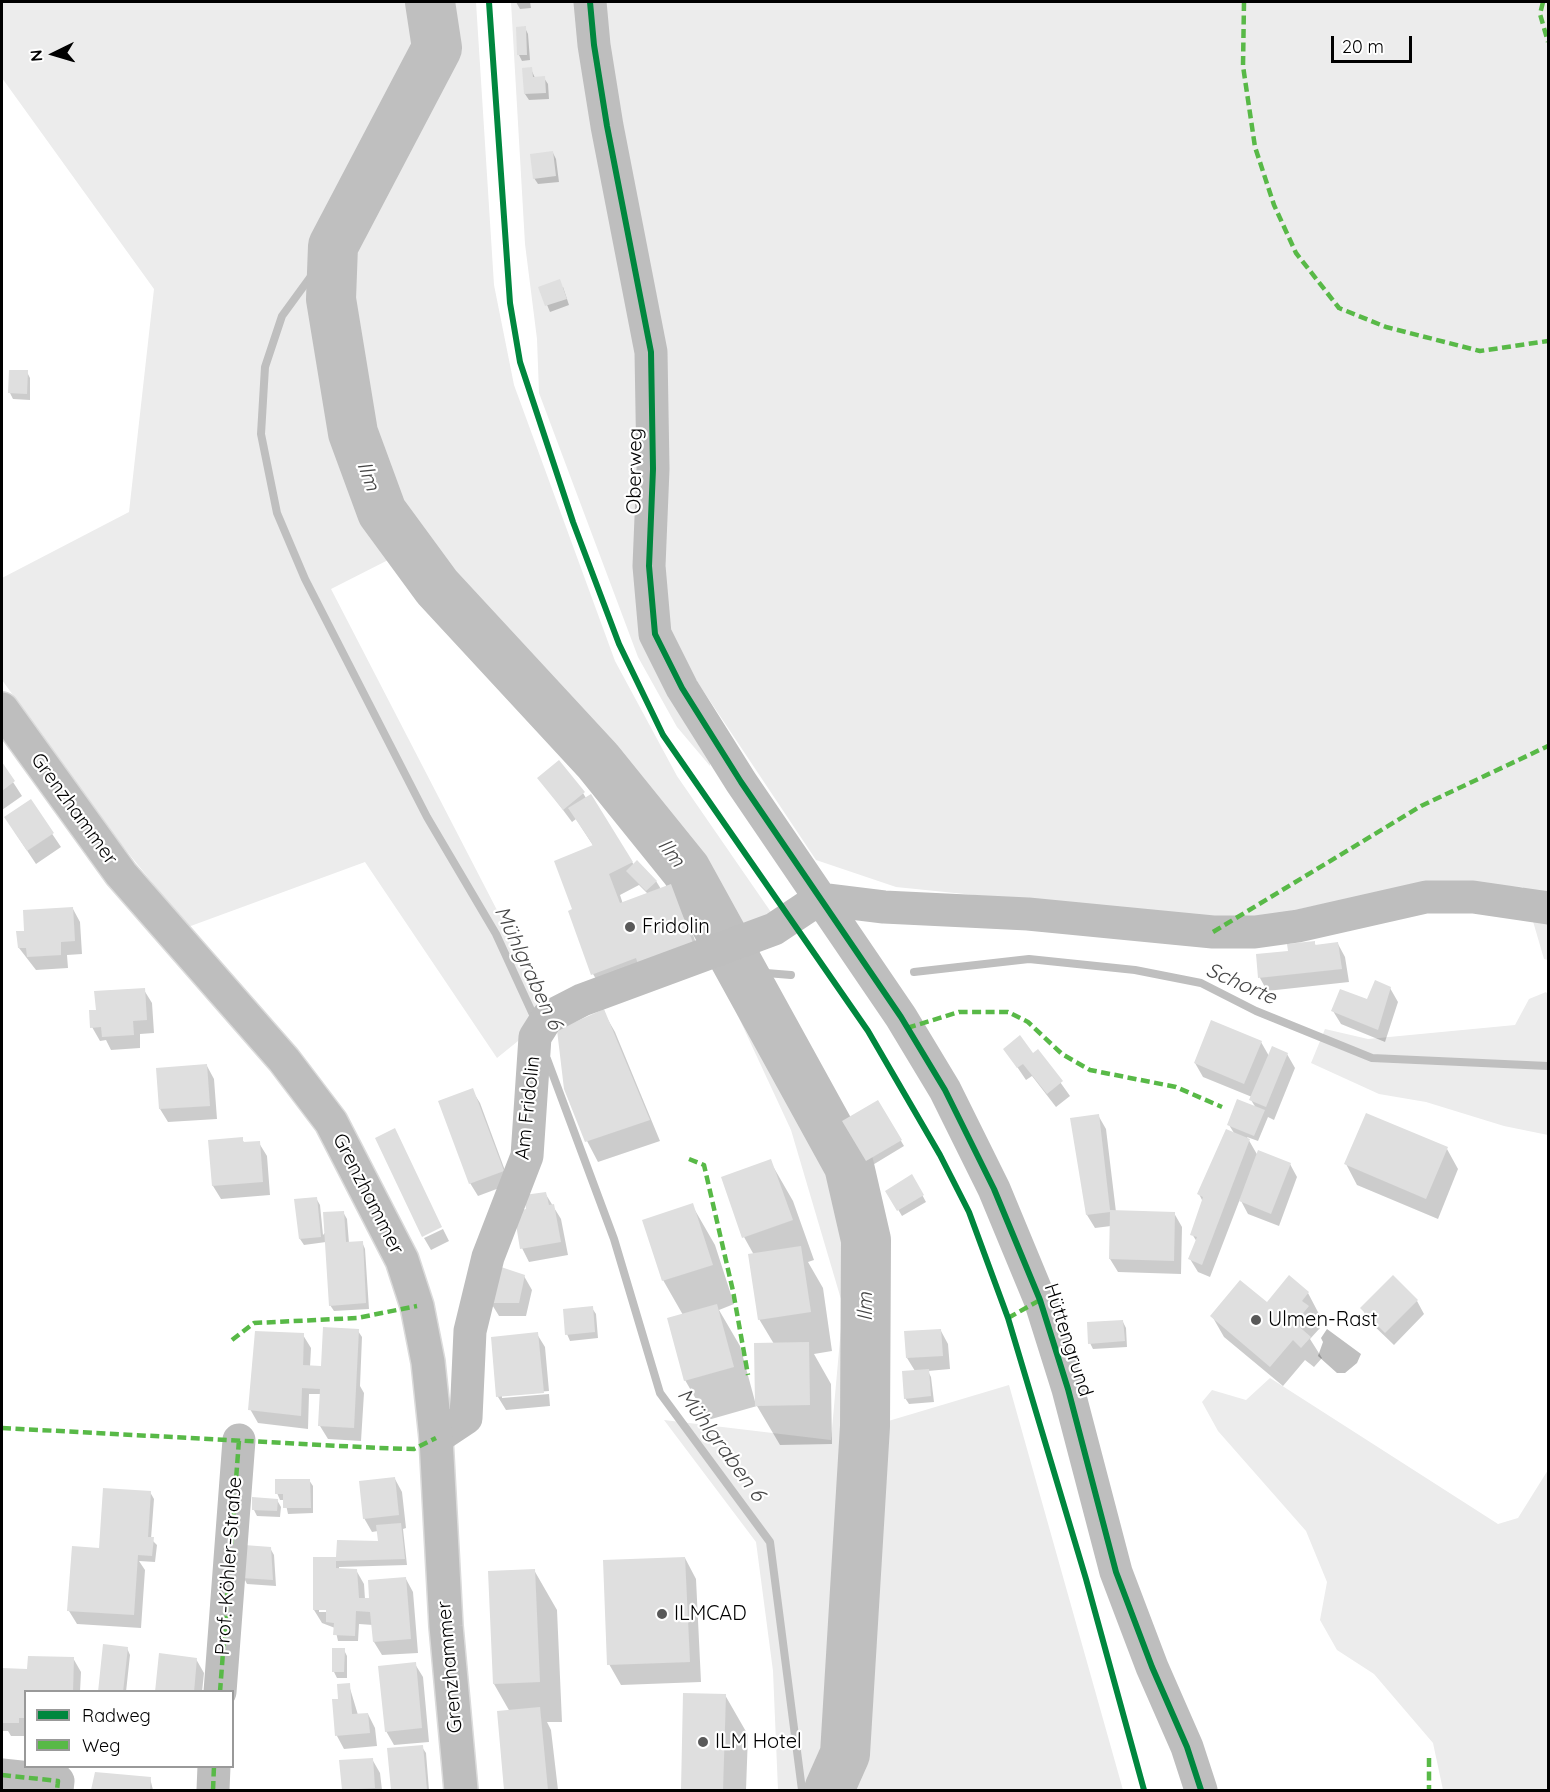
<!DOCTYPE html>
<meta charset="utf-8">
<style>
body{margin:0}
#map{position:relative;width:1550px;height:1792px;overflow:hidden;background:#fff;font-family:Quicksand,sans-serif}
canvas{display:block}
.frame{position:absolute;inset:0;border:3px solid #000;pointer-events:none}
.legend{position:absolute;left:24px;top:1690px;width:210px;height:78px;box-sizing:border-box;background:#fff;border:2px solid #999;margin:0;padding:8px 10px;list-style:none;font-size:18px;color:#000}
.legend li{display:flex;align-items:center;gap:12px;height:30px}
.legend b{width:30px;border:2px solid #999}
.north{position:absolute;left:24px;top:24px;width:60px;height:60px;-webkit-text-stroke:4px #fff;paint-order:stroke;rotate:265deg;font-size:16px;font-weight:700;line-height:24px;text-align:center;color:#000}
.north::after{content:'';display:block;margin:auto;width:21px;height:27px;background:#000;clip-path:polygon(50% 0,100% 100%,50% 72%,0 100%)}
.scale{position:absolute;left:1331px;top:36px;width:81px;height:27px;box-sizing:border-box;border:3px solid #000;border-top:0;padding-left:8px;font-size:18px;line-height:21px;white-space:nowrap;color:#000;-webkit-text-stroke:4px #fff;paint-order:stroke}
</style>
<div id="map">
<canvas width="1550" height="1792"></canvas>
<div class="frame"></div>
<ul class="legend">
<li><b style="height:8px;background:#00873e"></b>Radweg</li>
<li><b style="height:8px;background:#58b947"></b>Weg</li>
</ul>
<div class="north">N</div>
<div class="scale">20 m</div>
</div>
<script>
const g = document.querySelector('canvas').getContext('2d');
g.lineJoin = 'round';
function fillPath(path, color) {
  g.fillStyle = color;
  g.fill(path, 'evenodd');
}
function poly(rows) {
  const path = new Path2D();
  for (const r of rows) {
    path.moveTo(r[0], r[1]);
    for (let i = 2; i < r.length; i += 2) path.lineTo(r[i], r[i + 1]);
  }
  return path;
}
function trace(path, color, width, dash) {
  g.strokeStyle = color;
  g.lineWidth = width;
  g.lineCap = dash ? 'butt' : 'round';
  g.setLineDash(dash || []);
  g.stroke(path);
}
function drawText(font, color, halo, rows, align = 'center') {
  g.font = font + ' Quicksand,sans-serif';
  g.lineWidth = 4.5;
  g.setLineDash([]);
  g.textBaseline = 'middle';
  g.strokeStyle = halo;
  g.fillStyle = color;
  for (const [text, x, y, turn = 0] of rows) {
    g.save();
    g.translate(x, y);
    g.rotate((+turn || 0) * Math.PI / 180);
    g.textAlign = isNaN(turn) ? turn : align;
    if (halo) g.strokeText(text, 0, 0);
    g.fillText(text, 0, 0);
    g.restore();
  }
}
const green = poly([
 [2,2,476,2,494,285,514,385,615,661,677,776,773,915,710,942,695,864,588,769,396,556,331,589,545,1003,523,1037,497,1058,365,862,188,927,121,844,2,680,2,578,129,512,154,289,2,78],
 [511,2,1548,2,1548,960,1544,959,1523,887,1421,883,1239,922,896,887,816,860,660,626,639,374,640,622,710,748,710,766,677,727,638,657,539,393,537,339,525,244],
 [756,954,861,1178,875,1221,878,1338,875,1425,1009,1385,1123,1790,778,1790,773,1671,756,1542,664,1420,831,1440,843,1306,791,1130,712,960],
 [1546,992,1548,995,1548,1135,1504,1126,1426,1102,1379,1094,1311,1063,1325,1029,1368,1039,1515,1025,1529,999],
 [1270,1378,1498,1524,1518,1518,1548,1470,1548,1790,1443,1790,1433,1743,1374,1674,1337,1650,1320,1620,1327,1582,1306,1531,1218,1431,1202,1402,1212,1390,1246,1400]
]);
const water = poly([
 [1327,1329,1361,1354,1357,1363,1345,1373,1337,1373,1318,1356,1323,1342,1321,1338]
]);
const shadow = poly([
 [516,2,530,2,531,8,520,9],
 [525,28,528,34,530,60,522,61,519,55],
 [531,69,535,78,544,78,548,84,549,99,529,100,525,94],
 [553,153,556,159,559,182,538,184,534,178],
 [563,287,569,305,550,312,540,288],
 [27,372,30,378,30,400,13,399,10,393],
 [2,765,22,796,2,810],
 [539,778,583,793,586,798,590,796,634,865,656,881,661,889,670,886,682,906,704,964,605,994,593,974,574,910,594,847,576,819,572,822],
 [639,885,648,894,623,904,620,895],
 [30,801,61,847,36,864,14,831],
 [73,909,80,922,82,954,67,955,68,968,36,970,19,948,26,932],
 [1314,942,1316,946,1338,944,1345,957,1349,982,1267,991,1260,978,1257,956,1289,952],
 [1390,988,1398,1002,1385,1042,1341,1024,1333,1011,1368,1001],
 [144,990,152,1003,154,1033,140,1034,140,1048,111,1050,106,1040,100,1041,92,1027,97,1011],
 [603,1011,615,1032,660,1141,598,1162,587,1141],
 [1261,1042,1269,1056,1287,1054,1295,1068,1274,1120,1268,1117,1258,1141,1247,1137,1258,1156,1290,1164,1297,1177,1279,1226,1248,1214,1240,1199,1210,1277,1198,1272,1190,1259,1197,1242,1192,1234,1203,1202,1199,1194,1234,1133,1229,1125,1256,1108,1251,1100,1252,1097,1203,1077,1195,1063],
 [1005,1049,1033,1055,1038,1051,1070,1096,1056,1107,1032,1076,1026,1080],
 [207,1066,214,1079,217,1119,168,1122,160,1109],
 [472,1090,480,1103,510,1184,478,1196,470,1183],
 [878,1102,904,1146,871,1166,844,1121],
 [1098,1115,1106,1129,1116,1212,1174,1213,1182,1227,1181,1274,1118,1272,1110,1259,1111,1226,1095,1228,1087,1215,1072,1119],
 [242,1139,245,1144,259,1143,267,1156,270,1195,221,1199,213,1186,210,1141],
 [1447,1149,1458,1169,1438,1219,1357,1185,1346,1164],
 [770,1161,793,1201,814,1260,808,1262,823,1288,832,1351,814,1354,831,1384,832,1444,780,1445,757,1406,708,1420,685,1380,683,1315,663,1280,692,1205,715,1245,734,1304,719,1310,740,1346,756,1405,774,1344,759,1319,754,1255,744,1237,723,1178],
 [912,1176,926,1202,902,1216,887,1191],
 [545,1193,561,1219,568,1255,529,1262,522,1248,528,1211],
 [316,1198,320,1205,323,1235,343,1212,347,1219,349,1243,362,1242,365,1249,369,1309,334,1311,330,1305,326,1242,304,1245,300,1239],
 [443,1229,449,1241,431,1250,424,1238],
 [524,1276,532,1290,526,1316,499,1316,491,1303],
 [1308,1293,1319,1314,1315,1319,1320,1328,1310,1339,1322,1358,1314,1367,1305,1360,1283,1386,1224,1337,1212,1316],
 [1417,1301,1424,1314,1394,1345,1370,1322,1362,1308],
 [592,1308,596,1314,598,1338,570,1341,567,1334],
 [1123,1322,1126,1328,1127,1347,1093,1349,1090,1343],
 [358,1331,362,1337,360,1386,364,1393,361,1441,328,1439,320,1426,321,1394,309,1394,308,1429,258,1423,250,1409,303,1335,311,1348,310,1367,323,1367],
 [941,1331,948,1344,950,1369,928,1371,931,1377,934,1402,909,1404,905,1398,915,1371,907,1358],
 [537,1334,545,1347,549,1391,502,1395,502,1398,549,1394,550,1406,506,1410,498,1397,492,1338],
 [395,1479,402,1492,406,1528,403,1529,407,1565,339,1567,339,1570,356,1570,364,1584,365,1599,371,1599,406,1579,413,1592,418,1653,382,1655,374,1642,373,1625,359,1624,358,1641,338,1641,335,1628,322,1623,314,1610,314,1568,380,1542,378,1531,372,1532,364,1518],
 [319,1609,327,1609,327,1612,319,1612],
 [309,1480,313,1486,313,1513,288,1514,285,1500,280,1500,277,1493],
 [150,1492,154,1499,151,1539,157,1545,155,1562,139,1561,145,1570,141,1628,77,1624,69,1611],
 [277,1500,281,1507,280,1517,257,1516,254,1510],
 [270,1548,274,1555,276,1586,247,1584,244,1578],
 [685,1558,696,1579,701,1682,621,1685,609,1664],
 [534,1570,557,1610,562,1722,547,1722,551,1730,558,1790,506,1790,498,1713,510,1712,494,1684,490,1572],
 [127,1648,130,1655,126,1692,100,1692],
 [344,1650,347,1656,347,1678,337,1678,334,1672],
 [73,1658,81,1672,80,1692,26,1692,26,1736,11,1736,8,1731,2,1731,2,1670,29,1670],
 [196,1659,204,1673,202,1692,156,1692],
 [415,1664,423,1677,429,1742,394,1745,386,1731],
 [349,1685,358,1715,368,1714,375,1728,377,1746,344,1749,337,1736,340,1700],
 [685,1695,725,1695,748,1735,746,1790,682,1790],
 [422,1747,426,1753,429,1790,392,1790,389,1750],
 [372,1759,380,1773,382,1790,343,1790,341,1762],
 [150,1778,153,1790,92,1790,93,1784]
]);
const stream = poly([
 [333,246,282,316,265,367,261,434,277,513,305,579,427,817,496,934,536,1021],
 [741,971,791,975],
 [914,972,1029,959,1135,970,1201,983,1256,1011,1372,1058,1548,1066],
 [547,1059,614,1239,660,1393,770,1542,802,1790]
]);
const river = poly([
 [430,2,437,48,333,246,331,299,353,433,382,512,437,587,598,761,686,870,849,1166,866,1240,865,1426,845,1754,829,1790]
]);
const building = poly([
 [526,26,527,55,517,55,516,27],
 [532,67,533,77,545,76,546,93,524,94,522,68],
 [553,151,556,176,533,179,530,154],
 [560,279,567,299,545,306,538,287],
 [9,370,28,370,27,394,8,393],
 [559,760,585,792,563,810,537,778],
 [2,762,15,781,2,791],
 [591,794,633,862,609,874,620,903,671,884,693,943,638,964,636,958,591,975,568,911,572,909,554,861,593,845,568,808],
 [31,799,54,833,27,851,4,817],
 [637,860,657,881,646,891,626,871],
 [73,907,75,941,61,942,61,955,27,957,26,948,18,948,16,931,24,931,23,910],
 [1315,941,1315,945,1338,942,1342,969,1258,978,1256,954,1288,951,1287,944],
 [1375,980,1391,987,1378,1030,1331,1011,1340,989,1367,999],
 [145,988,147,1020,133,1021,134,1035,102,1037,101,1027,90,1028,89,1010,96,1010,94,991],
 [604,1009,650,1120,585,1142,564,1089,557,1030],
 [1211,1020,1262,1041,1244,1084,1194,1063],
 [1020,1035,1033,1053,1038,1049,1063,1081,1047,1094,1023,1064,1017,1068,1003,1049],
 [1272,1046,1288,1053,1266,1107,1249,1100],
 [207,1064,210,1106,159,1109,156,1068],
 [473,1088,504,1171,469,1184,438,1101],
 [1237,1099,1265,1110,1254,1136,1227,1125],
 [878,1100,902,1140,866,1161,842,1121],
 [1366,1113,1448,1147,1426,1199,1344,1164],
 [1099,1114,1110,1210,1175,1212,1174,1261,1109,1259,1110,1212,1086,1215,1070,1118],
 [395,1128,442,1227,422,1237,375,1138],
 [1226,1129,1250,1139,1202,1265,1188,1259,1197,1237,1190,1235,1203,1197,1197,1194],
 [243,1137,243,1142,260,1141,263,1182,212,1186,208,1140],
 [1258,1150,1291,1163,1271,1214,1239,1201],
 [771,1159,793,1220,742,1238,721,1177],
 [912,1174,924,1195,897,1211,885,1191],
 [546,1192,549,1205,554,1204,561,1242,520,1249,514,1212,526,1209,524,1195],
 [317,1197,321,1237,299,1239,294,1199],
 [693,1203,713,1265,662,1281,642,1220],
 [344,1211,346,1242,363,1241,366,1303,329,1306,323,1212],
 [801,1246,811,1312,758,1320,748,1254],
 [501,1267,525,1275,519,1303,490,1303],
 [1289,1275,1309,1292,1302,1301,1309,1306,1295,1323,1311,1337,1301,1348,1293,1340,1270,1367,1210,1316,1240,1280,1267,1302],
 [1393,1275,1418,1300,1385,1333,1360,1308],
 [717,1304,734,1367,684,1381,667,1318],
 [593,1306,595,1332,565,1335,563,1309],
 [1123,1320,1125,1341,1088,1344,1087,1322],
 [323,1327,359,1329,354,1428,318,1426,320,1389,302,1388,301,1416,248,1410,255,1331,304,1333,303,1365,321,1366],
 [941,1329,943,1356,906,1358,904,1331],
 [538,1332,544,1393,496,1397,491,1337],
 [809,1342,810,1405,755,1406,754,1343],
 [929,1369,931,1396,904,1399,902,1371],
 [395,1477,399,1515,363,1519,359,1481],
 [275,1479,310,1479,311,1508,283,1508,283,1494,275,1494],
 [103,1488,151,1491,148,1537,154,1537,152,1556,138,1555,134,1615,67,1611,72,1546,99,1548],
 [252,1497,278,1499,277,1511,252,1510],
 [401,1523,405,1559,336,1561,336,1568,357,1569,359,1598,369,1598,368,1580,406,1577,411,1639,373,1642,370,1612,356,1611,355,1636,333,1635,334,1623,326,1622,326,1610,313,1610,313,1557,336,1557,337,1540,378,1541,376,1525],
 [244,1545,271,1547,273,1580,242,1578],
 [685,1557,690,1662,607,1665,603,1560],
 [535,1569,540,1682,493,1684,488,1571],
 [103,1644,128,1647,123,1692,98,1692],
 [332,1648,345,1648,344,1672,332,1672],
 [159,1653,197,1658,194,1692,155,1692],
 [28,1656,74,1657,73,1692,26,1692,26,1718,19,1718,19,1723,2,1723,2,1668,27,1669],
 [416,1662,422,1728,385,1732,378,1666],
 [350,1683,352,1714,368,1713,370,1733,335,1736,332,1699,338,1699,337,1684],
 [683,1693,726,1694,723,1790,681,1790],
 [540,1707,548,1790,504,1790,497,1711],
 [423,1745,427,1790,391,1790,387,1748],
 [373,1758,375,1788,342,1790,339,1760],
 [95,1772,151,1777,150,1790,91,1790]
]);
const minor = poly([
 [590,2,594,45,607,126,651,352,653,469,649,566,655,634,682,688,741,782,901,1017,945,1090,994,1189,1040,1300,1068,1389,1116,1572,1152,1667,1187,1747,1201,1790],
 [819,899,884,907,1028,914,1213,932,1255,932,1298,926,1426,897,1473,897,1548,908],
 [436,1438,466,1418,470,1331,488,1257,527,1156,535,1037,547,1018,582,1000,774,929,819,899],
 [220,1692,239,1440],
 [2,1775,58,1781,57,1790],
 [213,1790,214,1766]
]);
const major = poly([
 [2,709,121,874,284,1060,331,1122,402,1260,417,1306,428,1362,436,1438,446,1626,461,1790]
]);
const quiet = poly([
 [1244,2,1243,66,1255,147,1274,205,1296,253,1339,308,1386,327,1480,351,1548,341],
 [1543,2,1540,14,1548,42],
 [1213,932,1421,806,1548,746],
 [907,1028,959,1012,1008,1012,1028,1022,1062,1054,1090,1070,1176,1087,1222,1107],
 [689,1159,704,1165,733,1291,748,1375],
 [1008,1318,1040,1300],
 [232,1340,254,1323,357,1318,417,1306],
 [2,1428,379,1448,414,1449,436,1438],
 [220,1692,239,1440],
 [1429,1758,1429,1790],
 [2,1775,58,1781,57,1790],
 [213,1790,214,1766]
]);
const cycleway = poly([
 [489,2,510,303,520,362,573,522,619,644,663,735,868,1031,940,1155,969,1212,1008,1318,1086,1579,1144,1790],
 [590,2,594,45,607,126,651,352,653,469,649,566,655,634,682,688,741,782,901,1017,945,1090,994,1189,1040,1300,1068,1389,1116,1572,1152,1667,1187,1747,1201,1790]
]);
const markers = [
 [630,927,6,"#595959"],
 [1256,1320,6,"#595959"],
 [662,1614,6,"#595959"],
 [703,1742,6,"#595959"]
];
const streetNames = [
 ["Oberweg",635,471,-89],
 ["Grenzhammer",74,809,54],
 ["Am Fridolin",528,1108,-84],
 ["Grenzhammer",368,1194,63],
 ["Hüttengrund",1068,1340,72],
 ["Prof.-Köhler-Straße",229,1566,-86],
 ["Grenzhammer",450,1667,-95]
];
const poiNames = [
 ["Fridolin",642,927],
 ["Ulmen-Rast",1268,1320],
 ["ILMCAD",674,1614],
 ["ILM Hotel",715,1742]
];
const waterNames = [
 ["Ilm",368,476,70],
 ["Ilm",671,853,52],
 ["Mühlgraben 6",528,968,65],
 ["Schorte",1241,984,24],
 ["Ilm",866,1307,-90],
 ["Mühlgraben 6",721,1445,54]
];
fillPath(green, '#ececec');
fillPath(water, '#bfbfbf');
fillPath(shadow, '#0003');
trace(stream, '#bfbfbf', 8);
trace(river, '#bfbfbf', 50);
fillPath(building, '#dfdfdf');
trace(major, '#dbdbdb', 36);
trace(minor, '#bebebe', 33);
trace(major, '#bebebe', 33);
trace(quiet, '#58b947', 4.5, [9, 4.5]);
trace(cycleway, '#00873e', 6);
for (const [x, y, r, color] of markers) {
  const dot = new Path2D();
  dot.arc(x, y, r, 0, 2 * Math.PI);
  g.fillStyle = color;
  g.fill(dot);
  trace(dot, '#fff', 2);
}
drawText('20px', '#000', '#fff', streetNames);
drawText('20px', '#000', '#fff', poiNames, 'left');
drawText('italic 21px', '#444', '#fff', waterNames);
</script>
